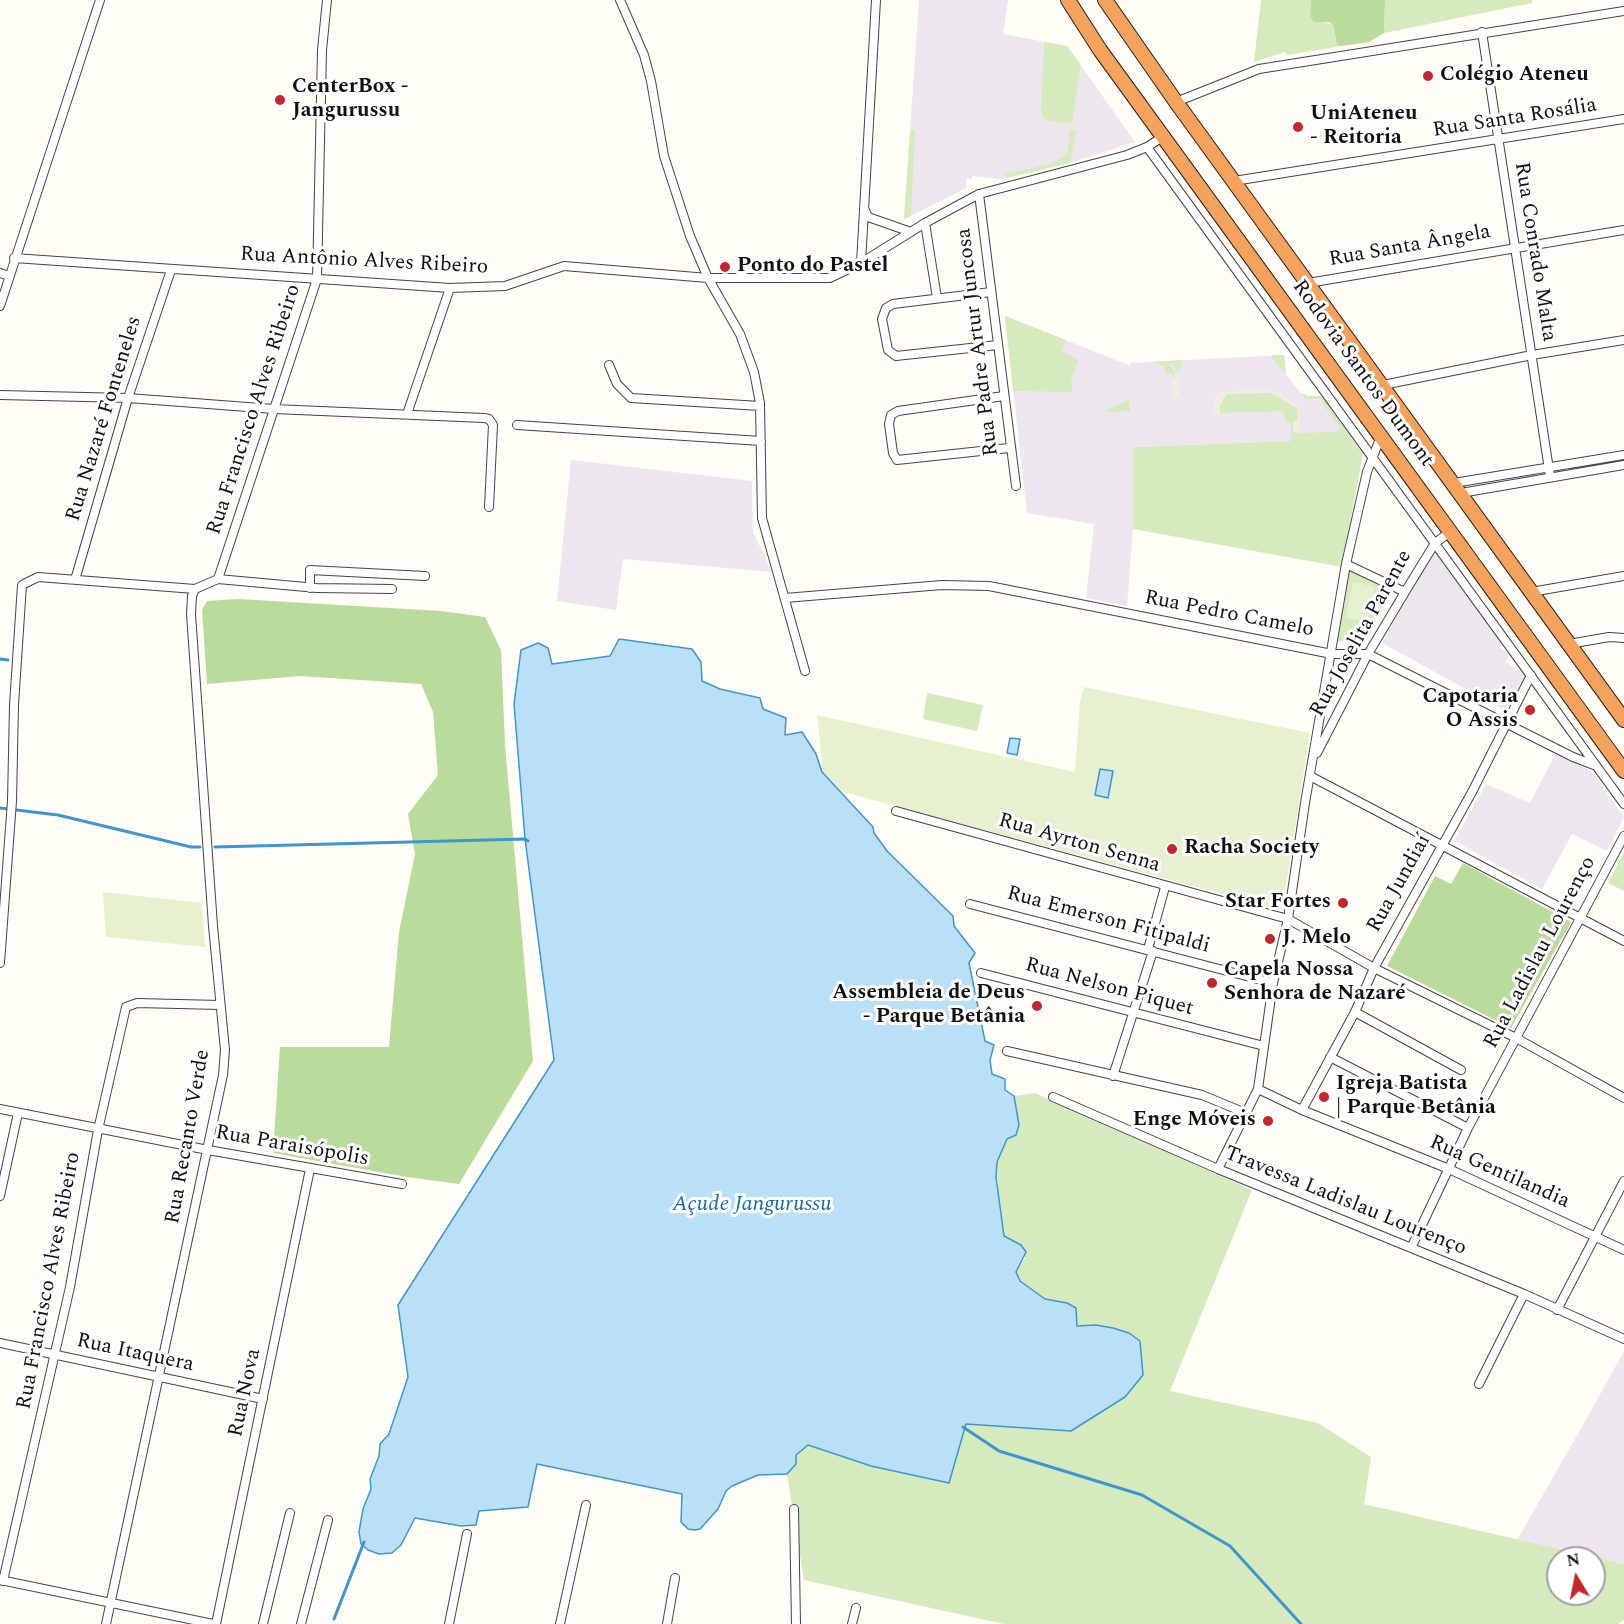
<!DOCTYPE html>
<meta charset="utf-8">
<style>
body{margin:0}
#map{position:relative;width:1624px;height:1624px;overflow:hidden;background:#fffdf5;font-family:Spectral,serif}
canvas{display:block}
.north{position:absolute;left:1546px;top:1546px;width:60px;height:60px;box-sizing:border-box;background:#fff;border:2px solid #a0a0a0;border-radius:50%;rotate:350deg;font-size:16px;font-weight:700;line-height:24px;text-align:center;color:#111}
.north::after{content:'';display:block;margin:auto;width:21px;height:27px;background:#c4262e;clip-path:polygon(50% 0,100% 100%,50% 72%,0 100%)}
</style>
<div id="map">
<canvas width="1624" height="1624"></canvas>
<div class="north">N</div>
</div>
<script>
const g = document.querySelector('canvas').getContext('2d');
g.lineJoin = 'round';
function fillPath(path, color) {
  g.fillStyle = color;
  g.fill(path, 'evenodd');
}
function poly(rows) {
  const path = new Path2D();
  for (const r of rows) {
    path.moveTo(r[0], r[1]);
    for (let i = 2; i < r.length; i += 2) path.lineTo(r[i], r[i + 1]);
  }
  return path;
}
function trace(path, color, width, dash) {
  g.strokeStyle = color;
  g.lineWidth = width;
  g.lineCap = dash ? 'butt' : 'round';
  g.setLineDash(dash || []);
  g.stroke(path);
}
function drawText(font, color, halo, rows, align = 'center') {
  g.font = font + ' Spectral,serif';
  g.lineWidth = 6;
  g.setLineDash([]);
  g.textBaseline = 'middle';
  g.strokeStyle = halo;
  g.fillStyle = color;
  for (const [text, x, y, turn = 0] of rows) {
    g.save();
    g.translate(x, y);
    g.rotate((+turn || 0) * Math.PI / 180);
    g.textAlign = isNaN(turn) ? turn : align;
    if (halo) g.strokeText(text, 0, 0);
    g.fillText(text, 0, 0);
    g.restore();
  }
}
const industrial = poly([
 [919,0,1008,0,1003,34,1067,46,1135,142,1070,163,1002,179,972,176,972,179,966,179,966,188,904,219],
 [1005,316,1131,366,1130,363,1284,355,1286,374,1305,399,1319,399,1346,435,1342,439,1134,447,1133,529,1127,606,1086,598,1094,524,1027,513],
 [571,460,752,481,753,532,772,572,623,559,616,610,557,601],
 [1436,553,1502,644,1500,648,1510,654,1506,662,1525,675,1506,711,1382,643,1426,562],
 [1556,753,1592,772,1624,817,1607,851,1572,834,1542,889,1454,841,1486,784,1530,803],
 [1624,1351,1624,1564,1517,1540,1582,1427]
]);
const green = poly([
 [1261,0,1311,0,1310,17,1333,25,1337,45,1341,46,1288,55,1285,52,1254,62],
 [1385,0,1532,0,1532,3,1384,33],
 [1044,42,1067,46,1081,65,1072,122,1065,124,1045,120,1041,112],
 [910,130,915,130,911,216,904,219],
 [1070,130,1076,131,1070,163,1006,178,1006,174,1051,164,1068,153],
 [1005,316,1066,340,1062,351,1078,360,1071,380,1072,392,1013,391],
 [1272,355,1284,355,1286,374,1272,358],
 [1182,360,1181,368,1178,372,1172,363,1169,364,1175,373,1174,381,1172,374,1165,373,1164,366,1152,362],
 [1257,392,1272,393,1297,408,1298,421,1293,422,1294,433,1336,432,1341,429,1319,399,1305,399,1300,392,1307,396,1322,396,1363,454,1342,567,1133,529,1133,447,1291,441,1291,423,1285,423,1284,411,1220,413,1220,404,1227,394,1250,394],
 [1129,400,1130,411,1106,412,1106,410],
 [1352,571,1390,592,1366,636,1337,642,1335,639,1349,573],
 [927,693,983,705,977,731,923,719],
 [1624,852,1624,891,1608,883],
 [1035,1093,1252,1190,1170,1391,1318,1423,1371,1457,1364,1504,1624,1564,1624,1620,1618,1624,1004,1624,804,1580,787,1474,796,1464,796,1455,801,1449,808,1445,823,1448,966,1424,1071,1431,1096,1325,1077,1326,1067,1303,1045,1299,1020,1281,1016,1272,1025,1258,1004,1236,999,1211,997,1162,1007,1139,1019,1125,1014,1096],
 [1558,1558,1594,1558,1594,1594,1558,1594]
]);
const forest = poly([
 [1311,0,1385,0,1384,33,1369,42,1341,46,1337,45,1333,25,1329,22,1314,22,1310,17],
 [238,599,441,611,485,617,501,650,505,745,533,1061,459,1184,407,1177,273,1153,280,1047,389,1047,399,932,415,854,408,814,438,775,433,712,421,684,300,676,207,684,202,610,207,601],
 [1463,863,1571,922,1511,1028,1387,966,1435,876,1451,884]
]);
const pitch = poly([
 [1353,582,1375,587,1368,622,1346,618],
 [1084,687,1310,733,1282,910,825,787,817,715,1075,772,1080,702],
 [103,892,202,903,205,947,106,937]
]);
const plaza = poly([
 [1178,372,1177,378,1181,384,1179,395,1171,399,1175,393,1170,385],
 [1263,389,1277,392,1299,406,1301,430,1293,431,1293,421,1298,421,1297,408,1272,393,1227,394,1220,404,1220,413,1214,413,1214,398,1221,392]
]);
const water = poly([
 [619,639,692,649,701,662,702,681,720,689,760,698,763,709,786,718,785,735,802,732,816,754,822,772,873,827,874,833,887,851,953,916,954,926,975,953,969,963,985,1041,994,1045,990,1060,992,1074,1005,1079,1005,1090,1014,1096,1019,1125,1016,1135,1007,1139,997,1162,996,1177,1004,1236,1021,1245,1026,1252,1016,1272,1020,1281,1045,1299,1067,1303,1076,1308,1077,1326,1096,1325,1113,1328,1129,1333,1140,1341,1143,1375,1125,1397,1071,1431,966,1424,949,1483,871,1466,808,1445,796,1455,796,1464,787,1474,758,1475,732,1486,726,1491,718,1509,700,1529,695,1530,688,1529,681,1522,682,1494,537,1464,528,1507,479,1511,476,1525,461,1526,415,1518,401,1545,392,1553,379,1554,368,1550,361,1544,359,1532,363,1509,371,1489,370,1479,379,1456,380,1444,389,1434,408,1377,398,1305,554,1060,525,839,514,704,521,650,538,643,548,648,552,664,610,656,619,639],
 [1010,738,1020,739,1017,755,1007,753,1010,738],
 [1100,769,1113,771,1108,798,1095,795,1100,769]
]);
const stream = poly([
 [0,659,8,660],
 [0,808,58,815,191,847,200,847],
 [215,847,525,839,528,841],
 [963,1427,999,1451,1142,1495,1230,1546,1301,1624],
 [334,1619,364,1542]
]);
const street = poly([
 [620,0,644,55,651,81,664,156,690,236,708,278,740,334,754,372,760,403,762,518,805,671],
 [1482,32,1550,476],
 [1176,102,1259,69,1624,11],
 [1147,147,1624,804],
 [1234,181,1624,119],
 [979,194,1016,486],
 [864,208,868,217,911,232],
 [925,223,937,298],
 [14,258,450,288,505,286,564,266,708,278,830,278,861,263,925,223,979,194,1127,155,1147,147,1164,136],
 [861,263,876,0],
 [0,273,9,276],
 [1308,283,1624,230],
 [991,292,893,304,886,308,882,319,888,350,896,356,998,345],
 [0,306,100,0],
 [609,365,617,384,631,398,760,406],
 [1383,385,1532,355,1624,340],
 [0,395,128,398,274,409,484,418,489,419,493,425,489,507],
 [1004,396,898,411,891,415,889,424,893,453,897,460,1009,448],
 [407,414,450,288],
 [517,425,761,441],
 [1454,483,1624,455],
 [1461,493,1624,465],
 [1346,564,1405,592],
 [218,579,317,279,322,50,327,0],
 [218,579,317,588,392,589],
 [75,580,128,398,171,270],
 [310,588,310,570,425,576],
 [1531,592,1624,576],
 [785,598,942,585,989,586,1332,654,1368,654,1573,757,1594,765],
 [1569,644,1609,637,1624,638],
 [1317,753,1368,654,1405,592,1435,543,1450,532],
 [1310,776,1624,941],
 [896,811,1288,919,1374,968,1516,1038,1624,1098],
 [970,904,1273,983],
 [1148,949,1165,887],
 [0,963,12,801,14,705,22,585,38,577,195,589],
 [981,973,1264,1046],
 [1355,1012,1461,1070],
 [1007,1051,1202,1095,1248,1114],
 [1330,1057,1468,1128],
 [1113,1076,1153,951],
 [1258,1089,1302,1110,1449,1169,1624,1250],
 [1053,1097,1218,1169,1524,1294,1624,1339],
 [0,1109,208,1150,402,1184],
 [1302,1110,1355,1012,1374,968,1472,792,1531,675],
 [1218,1169,1258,1089,1273,983,1288,919,1305,803,1346,564,1367,472,1381,436],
 [0,1196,18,1113],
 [1411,1248,1468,1128,1624,836],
 [1557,1310,1624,1181],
 [0,1343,263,1399],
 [1479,1384,1524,1294],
 [794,1509,796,1624],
 [0,1580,213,1624],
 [3,1581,70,1287,98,1130,126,1007,137,1003,220,1005],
 [106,1624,223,1075,225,1050,213,926,191,614,192,596,195,589,218,579],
 [216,1624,310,1169],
 [263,1624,290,1513],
 [301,1624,328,1520],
 [449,1624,467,1534],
 [560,1624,586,1505],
 [667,1624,675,1578],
 [852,1624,856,1608]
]);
const highway = poly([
 [1068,0,1100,50,1624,771],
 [1105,0,1176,102,1624,720]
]);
const markers = [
 [1428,76,6,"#c4262e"],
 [280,100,6,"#c4262e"],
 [1298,127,6,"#c4262e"],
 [725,267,6,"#c4262e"],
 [1530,710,6,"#c4262e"],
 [1172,849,6,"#c4262e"],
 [1343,903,6,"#c4262e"],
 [1270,939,6,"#c4262e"],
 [1212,983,6,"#c4262e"],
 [1037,1006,6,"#c4262e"],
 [1324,1097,6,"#c4262e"],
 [1268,1121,6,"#c4262e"]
];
const poiNames = [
 ["Colégio Ateneu",1440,76],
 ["CenterBox -",292,88],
 ["Jangurussu",292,112],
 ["UniAteneu",1310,115],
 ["- Reitoria",1310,139],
 ["Ponto do Pastel",737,267],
 ["Capotaria",1518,698,"right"],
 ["O Assis",1518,722,"right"],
 ["Racha Society",1184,849],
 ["Star Fortes",1331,903,"right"],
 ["J. Melo",1282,939],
 ["Capela Nossa",1224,971],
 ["Senhora de Nazaré",1224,995],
 ["Assembleia de Deus",1025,994,"right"],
 ["- Parque Betânia",1025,1018,"right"],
 ["Igreja Batista",1336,1085],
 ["| Parque Betânia",1336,1109],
 ["Enge Móveis",1256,1121,"right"]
];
const streetNames = [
 ["Rua Santa Rosália",1515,119,-9],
 ["Rua Santa Ângela",1410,247,-10],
 ["Rua Conrado Malta",1534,252,81],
 ["Rua Antônio Alves Ribeiro",364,262,3],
 ["Rua Padre Artur Juncosa",979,342,-97],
 ["Rodovia Santos Dumont",1362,374,54],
 ["Rua Francisco Alves Ribeiro",255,410,-72],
 ["Rua Nazaré Fonteneles",105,419,-73],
 ["Rua Pedro Camelo",1229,615,11],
 ["Rua Joselita Parente",1362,634,-61],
 ["Rua Ayrton Senna",1079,844,16],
 ["Rua Jundiaí",1400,884,-61],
 ["Rua Emerson Fitipaldi",1108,921,15],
 ["Rua Ladislau Lourenço",1541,953,-62],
 ["Rua Nelson Piquet",1109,988,15],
 ["Rua Recanto Verde",189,1137,-80],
 ["Rua Paraisópolis",292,1147,10],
 ["Rua Gentilandia",1499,1173,24],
 ["Travessa Ladislau Lourenço",1345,1202,22],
 ["Rua Francisco Alves Ribeiro",50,1281,-79],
 ["Rua Itaquera",135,1354,12],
 ["Rua Nova",246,1393,-78]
];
const waterNames = [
 ["Açude Jangurussu",752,1206]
];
fillPath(industrial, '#eee6ef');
fillPath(green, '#d5ebbd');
fillPath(forest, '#b9dc9c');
fillPath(pitch, '#e6f2cf');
fillPath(plaza, '#f1ede2');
fillPath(water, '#b9e0f7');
trace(water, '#3f96cf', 1.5);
trace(stream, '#3f96cf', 3);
trace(street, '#444', 10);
trace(highway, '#222', 16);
trace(street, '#fff', 8);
trace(highway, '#f5a25d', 14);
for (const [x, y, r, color] of markers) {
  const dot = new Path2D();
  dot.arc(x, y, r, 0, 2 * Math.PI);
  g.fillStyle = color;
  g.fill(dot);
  trace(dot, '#fff', 2);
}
drawText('bold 21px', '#111', '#fff', poiNames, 'left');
drawText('21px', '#111', '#fff', streetNames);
drawText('italic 22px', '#1768a6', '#fff', waterNames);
</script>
